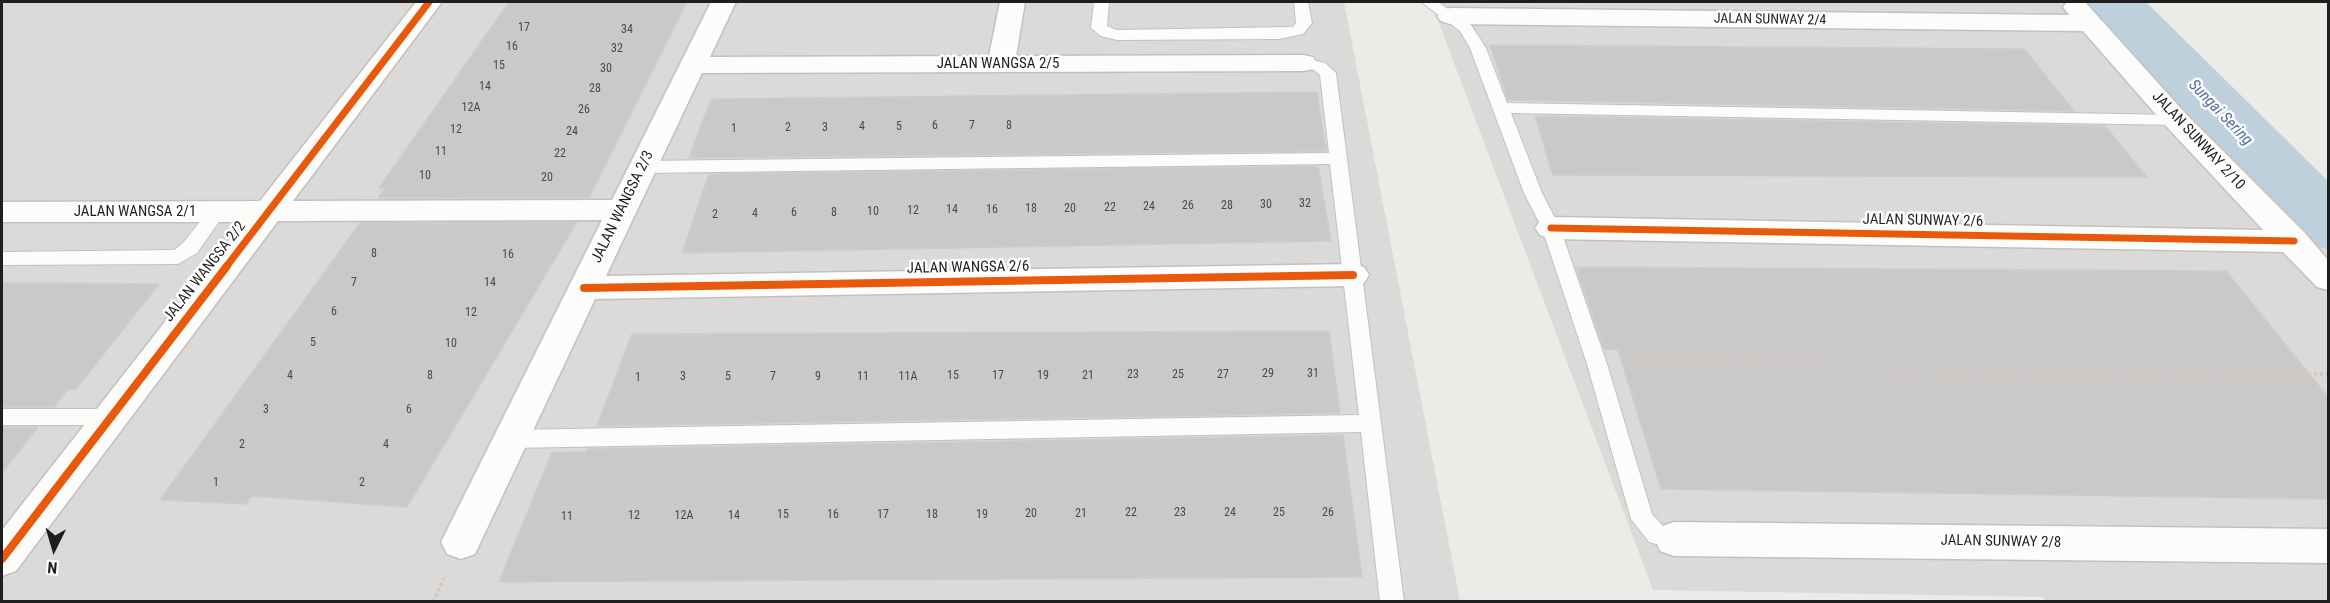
<!DOCTYPE html>
<style>
body{margin:0}
#map{position:relative;width:2330px;height:603px;overflow:hidden;background:#ecebe7;font-family:"Roboto Condensed",sans-serif}
canvas{display:block}
.frame{position:absolute;inset:0;border:3px solid #1e1e1e;pointer-events:none}
.north{position:absolute;left:24px;top:519px;width:60px;height:60px;-webkit-text-stroke:4px #fff;paint-order:stroke;rotate:185deg;font-size:16px;font-weight:700;line-height:24px;text-align:center;color:#1e1e1e}
.north::after{content:'';display:block;margin:auto;width:21px;height:27px;background:#1e1e1e;clip-path:polygon(50% 0,100% 100%,50% 72%,0 100%)}
</style>
<div id="map">
<canvas width="2330" height="603"></canvas>
<div class="frame"></div>
<div class="north">N</div>
</div>
<script>
const g = document.querySelector('canvas').getContext('2d');
g.lineJoin = 'round';
function fillPath(path, color) {
  g.fillStyle = color;
  g.fill(path, 'evenodd');
}
function poly(rows) {
  const path = new Path2D();
  for (const r of rows) {
    path.moveTo(r[0], r[1]);
    for (let i = 2; i < r.length; i += 2) path.lineTo(r[i], r[i + 1]);
  }
  return path;
}
function trace(path, color, width, dash) {
  g.strokeStyle = color;
  g.lineWidth = width;
  g.lineCap = dash ? 'butt' : 'round';
  g.setLineDash(dash || []);
  g.stroke(path);
}
function drawText(font, color, halo, rows, align = 'center') {
  g.font = font + ' "Roboto Condensed",sans-serif';
  g.lineWidth = 5;
  g.setLineDash([]);
  g.textBaseline = 'middle';
  g.strokeStyle = halo;
  g.fillStyle = color;
  for (const [text, x, y, turn = 0] of rows) {
    g.save();
    g.translate(x, y);
    g.rotate((+turn || 0) * Math.PI / 180);
    g.textAlign = isNaN(turn) ? turn : align;
    if (halo) g.strokeText(text, 0, 0);
    g.fillText(text, 0, 0);
    g.restore();
  }
}
const residential = poly([
 [2,2,1344,2,1460,601,2,601],
 [1431,2,2090,2,2328,248,2328,601,2047,602,2043,597,1653,590]
]);
const river = poly([
 [2081,2,2146,2,2328,181,2328,249,2302,242,2090,15,2081,2]
]);
const building = poly([
 [509,2,687,2,589,198,378,198,385,188,379,188,509,2],
 [1490,45,2024,49,2074,111,1508,100,1490,45],
 [1317,92,1326,151,689,158,711,99,1317,92],
 [1535,116,2105,126,2147,177,1553,175,1535,116],
 [1318,166,1331,241,682,253,709,174,1318,166],
 [577,222,407,507,251,496,246,504,160,500,360,223,577,222],
 [1576,267,2226,271,2328,397,2328,499,1661,489,1618,350,1604,349,1576,267],
 [2,283,41,283,159,284,76,389,68,389,54,407,2,407,2,283],
 [1329,331,1340,413,597,426,632,334,1329,331],
 [2,427,38,427,2,473,2,427],
 [1343,435,1362,577,499,582,552,452,587,452,588,449,1343,435]
]);
const path = poly([
 [1630,365,2328,374],
 [433,602,444,578]
]);
const lane = poly([
 [1094,2,1109,2,1107,26,1117,30,1293,27,1296,23,1294,2,1308,2,1312,23,1303,34,1279,39,1117,40,1101,36,1091,28,1094,2],
 [1421,2,1438,2,1471,25,1486,48,1507,103,2176,115,2184,120,2176,125,1511,113,1542,193,1560,228,1607,364,1652,514,1664,527,1682,532,1686,539,1682,546,1674,549,1649,542,1631,519,1587,364,1542,228,1524,193,1470,48,1460,31,1421,2],
 [1303,58,1325,63,1336,73,1404,602,1380,602,1361,432,511,448,503,445,500,439,503,433,511,430,1359,415,1330,164,642,173,633,167,642,161,1329,153,1320,75,1314,70,1297,66,1295,63,1303,58],
 [217,206,223,208,226,212,223,216,197,253,178,264,2,265,2,252,174,250,183,243,211,208,217,206],
 [2,409,111,409,118,411,122,417,118,423,111,425,2,425,2,409]
]);
const street = poly([
 [416,2,442,2,293,201,612,200,711,2,736,2,710,57,989,56,1000,2,1025,2,1016,56,1303,55,1313,57,1317,63,1313,69,1303,71,702,73,606,276,1353,264,1364,267,1369,275,1364,283,1353,286,595,299,475,554,461,559,447,554,441,542,602,220,278,221,16,571,2,576,2,530,243,222,2,222,2,202,260,201,416,2],
 [2067,2,2085,2,2186,114,2305,233,2328,260,2328,290,2317,287,2283,252,1551,239,1540,235,1535,228,1540,221,1551,217,2263,230,2166,126,2083,31,1450,24,1441,21,1437,16,1441,11,1450,8,2069,15,2063,7,2067,2],
 [1674,522,2328,529,2328,563,1674,556,1660,551,1655,539,1660,527,1674,522]
]);
const cyclewayFar1 = poly([
 [1551,228,2294,241],
 [226,267,429,2]
]);
const cycleway = poly([
 [584,288,1353,275],
 [2,559,227,266]
]);
const numberNames = [
 ["17",524,28],
 ["34",627,30],
 ["16",512,47],
 ["32",617,49],
 ["15",499,66],
 ["30",606,69],
 ["14",485,87],
 ["28",595,89],
 ["12A",471,108],
 ["26",584,110],
 ["6",935,126],
 ["7",972,126],
 ["8",1009,126],
 ["4",862,127],
 ["5",899,127],
 ["2",788,128],
 ["3",825,128],
 ["1",734,129],
 ["12",456,130],
 ["24",572,132],
 ["11",441,152],
 ["22",560,154],
 ["10",425,176],
 ["20",547,178],
 ["32",1305,204],
 ["30",1266,205],
 ["26",1188,206],
 ["28",1227,206],
 ["24",1149,207],
 ["22",1110,208],
 ["18",1031,209],
 ["20",1070,209],
 ["14",952,210],
 ["16",992,210],
 ["12",913,211],
 ["10",873,212],
 ["6",794,213],
 ["8",834,213],
 ["4",755,214],
 ["2",715,215],
 ["8",374,254],
 ["16",508,255],
 ["7",354,283],
 ["14",490,283],
 ["6",334,312],
 ["12",471,313],
 ["5",313,343],
 ["10",451,344],
 ["29",1268,374],
 ["31",1313,374],
 ["23",1133,375],
 ["25",1178,375],
 ["27",1223,375],
 ["4",290,376],
 ["8",430,376],
 ["15",953,376],
 ["17",998,376],
 ["19",1043,376],
 ["21",1088,376],
 ["3",683,377],
 ["5",728,377],
 ["7",773,377],
 ["9",818,377],
 ["11",863,377],
 ["11A",908,377],
 ["1",638,378],
 ["3",266,410],
 ["6",409,410],
 ["2",242,445],
 ["4",386,445],
 ["1",216,483],
 ["2",362,483],
 ["22",1131,513],
 ["23",1180,513],
 ["24",1230,513],
 ["25",1279,513],
 ["26",1328,513],
 ["20",1031,514],
 ["21",1081,514],
 ["15",783,515],
 ["16",833,515],
 ["17",883,515],
 ["18",932,515],
 ["19",982,515],
 ["12",634,516],
 ["12A",684,516],
 ["14",734,516],
 ["11",567,517]
];
const farStreetnames = [
 ["JALAN SUNWAY 2/4",1770,20,1]
];
const streetNames = [
 ["JALAN WANGSA 2/5",998,64],
 ["JALAN SUNWAY 2/10",2198,141,47],
 ["JALAN WANGSA 2/3",623,207,-64],
 ["JALAN WANGSA 2/1",135,212],
 ["JALAN SUNWAY 2/6",1923,221,1],
 ["JALAN WANGSA 2/6",968,268,-1],
 ["JALAN WANGSA 2/2",205,272,-52],
 ["JALAN SUNWAY 2/8",2001,542,1]
];
const waterNames = [
 ["Sungai Sering",2220,113,46]
];
fillPath(residential, '#dbdad8');
fillPath(river, '#bed0dc');
fillPath(building, '#cac9c7');
trace(building, '#cfcdc9', 1.5);
trace(lane, '#c2c1bf', 2);
trace(street, '#c2c1bf', 3);
trace(path, '#d1c8c4', 4, [3, 3]);
fillPath(lane, '#fcfcfb');
fillPath(street, '#fcfcfb');
trace(cyclewayFar1, '#e8590c', 7);
trace(cycleway, '#e8590c', 8);
drawText('12px', '#494948', null, numberNames);
drawText('14px', '#1e1e1e', '#fff', farStreetnames);
drawText('15px', '#1e1e1e', '#fff', streetNames);
drawText('italic 16px', '#546da3', '#fff', waterNames);
</script>
